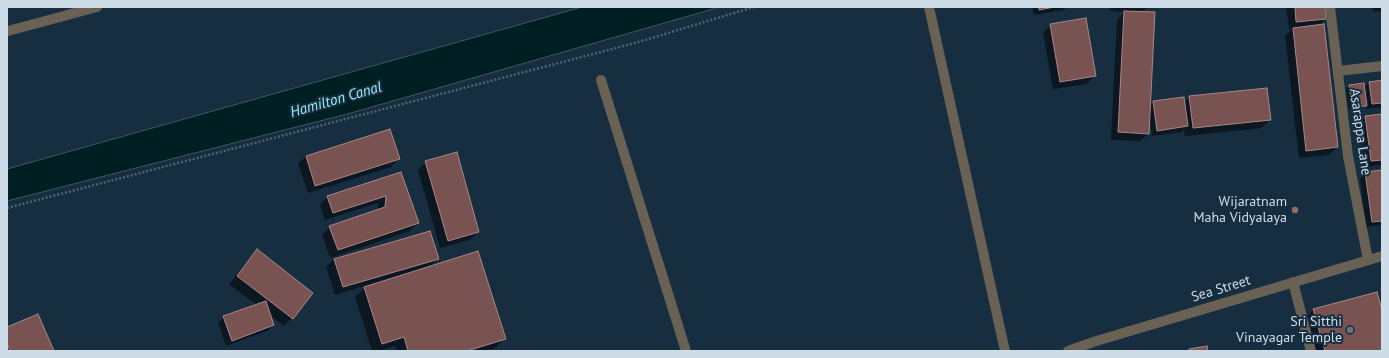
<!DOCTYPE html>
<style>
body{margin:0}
#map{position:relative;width:1389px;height:358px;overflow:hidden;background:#162e40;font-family:"PT Sans",sans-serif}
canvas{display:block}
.frame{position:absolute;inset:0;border:8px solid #cedce8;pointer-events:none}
</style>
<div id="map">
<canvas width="1389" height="358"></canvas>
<div class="frame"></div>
</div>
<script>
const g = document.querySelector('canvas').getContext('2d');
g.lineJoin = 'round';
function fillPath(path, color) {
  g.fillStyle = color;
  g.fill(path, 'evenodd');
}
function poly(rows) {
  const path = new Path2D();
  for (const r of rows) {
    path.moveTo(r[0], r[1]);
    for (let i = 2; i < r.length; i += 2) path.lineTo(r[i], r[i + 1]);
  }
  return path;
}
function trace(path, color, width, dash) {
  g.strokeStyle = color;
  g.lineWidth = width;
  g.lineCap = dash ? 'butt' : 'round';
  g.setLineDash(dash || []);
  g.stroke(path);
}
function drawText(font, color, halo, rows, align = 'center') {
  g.font = font + ' "PT Sans",sans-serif';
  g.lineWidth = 4;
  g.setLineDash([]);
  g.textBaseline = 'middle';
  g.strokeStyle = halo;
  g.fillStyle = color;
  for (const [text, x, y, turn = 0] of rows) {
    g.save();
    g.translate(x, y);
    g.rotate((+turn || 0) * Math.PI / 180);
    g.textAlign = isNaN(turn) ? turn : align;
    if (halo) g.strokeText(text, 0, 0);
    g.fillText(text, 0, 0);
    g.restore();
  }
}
const water = poly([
 [582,7,720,7,351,113,7,201,7,169,582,7]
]);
const shadow = poly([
 [1032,7,1066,7,1064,10,1034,15],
 [1111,7,1147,7,1142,13,1149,107,1154,102,1184,103,1190,97,1270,120,1262,128,1185,136,1184,129,1182,132,1152,136,1150,121,1149,121,1148,134,1140,141,1111,140,1117,20,1124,12,1110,11],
 [1286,7,1324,7,1325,19,1319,26,1337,147,1329,155,1299,158,1285,36,1292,29,1289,30],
 [1372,7,1382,7,1382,11,1373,12],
 [1051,25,1094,76,1087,84,1053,89,1043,33],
 [1382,81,1382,107,1366,109,1366,105,1363,108,1349,110,1346,89,1349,86,1363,89,1369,83],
 [1382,115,1382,165,1365,167,1360,123,1366,117],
 [389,130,399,159,391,167,308,193,298,164,306,156],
 [426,162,478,232,470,240,440,248,418,170],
 [1382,171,1382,225,1366,227,1360,179,1366,173],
 [401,173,417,223,410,231,330,258,322,235,330,227,378,211,378,203,325,220,320,205,328,197],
 [257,251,312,293,292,318,284,326,269,315,273,325,267,331,226,346,218,323,224,317,257,305,229,284,249,259],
 [334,259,438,259,428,268,505,338,495,348,485,351,396,351,395,346,380,351,372,351,355,297,365,288,375,285,374,283,335,295,326,267],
 [1313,310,1382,313,1382,351,1313,351,1304,320],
 [7,328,53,351,7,351]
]);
const building = poly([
 [1039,7,1054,7,1039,10,1039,7],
 [1295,7,1325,7,1326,19,1296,22,1295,7],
 [1124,11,1155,12,1149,134,1118,132,1124,11],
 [1086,18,1096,76,1060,82,1050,24,1086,18],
 [1324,24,1338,147,1306,151,1293,28,1324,24],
 [1382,80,1382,103,1372,104,1369,82,1382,80],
 [1364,83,1367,106,1352,107,1349,85,1364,83],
 [1267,88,1271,120,1193,128,1189,96,1267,88],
 [1184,97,1188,126,1157,131,1153,101,1184,97],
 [1382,114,1382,160,1371,161,1365,116,1382,114],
 [390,129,400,159,315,186,306,156,390,129],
 [457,152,479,232,448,241,425,161,457,152],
 [1382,170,1382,221,1372,222,1365,172,1382,170],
 [401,172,419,223,338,250,329,226,385,207,386,196,333,213,327,196,401,172],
 [430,231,439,259,343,287,334,259,430,231],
 [257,249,313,293,293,319,237,276,257,249],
 [478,251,506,339,467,351,408,351,404,337,382,344,364,287,478,251],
 [1377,292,1382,310,1382,351,1325,351,1313,309,1377,292],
 [266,301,274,325,232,341,223,316,266,301],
 [38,314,54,351,10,351,7,343,7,327,38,314],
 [1207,346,1208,351,1189,351,1189,349,1207,346]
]);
const path = poly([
 [7,208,635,43,754,7]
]);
const service = poly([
 [929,7,1005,351]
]);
const minor = poly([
 [1330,7,1348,156,1368,260],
 [8,31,97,7],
 [1338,71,1382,66],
 [601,80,686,351],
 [1293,282,1311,351]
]);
const tertiary = poly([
 [1068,351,1093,342,1382,256]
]);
const markers = [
 [1295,210,4,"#8d6e63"],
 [1350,330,4,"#6b7280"]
];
const streetNames = [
 ["Asarappa Lane",1360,132,82],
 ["Sea Street",1221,289,-17]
];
const poiNames = [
 ["Wijaratnam",1287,202],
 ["Maha Vidyalaya",1287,218],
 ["Sri Sitthi",1342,322],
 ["Vinayagar Temple",1342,338]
];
const waterNames = [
 ["Hamilton Canal",336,100,-16]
];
fillPath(water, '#001f22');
trace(water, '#3e585d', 1);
fillPath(shadow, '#0007');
fillPath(building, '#795352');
trace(building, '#ab8684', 1);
trace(path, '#4e6373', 2.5, [2, 2]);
trace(service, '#696154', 10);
trace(minor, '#696154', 10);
trace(tertiary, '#696154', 10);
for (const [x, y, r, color] of markers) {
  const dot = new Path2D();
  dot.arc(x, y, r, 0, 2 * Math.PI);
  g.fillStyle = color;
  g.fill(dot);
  trace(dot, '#162e40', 1.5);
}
drawText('14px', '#cedce8', '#162e40', streetNames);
drawText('14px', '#cedce8', '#162e40', poiNames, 'right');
drawText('italic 15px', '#99ebf2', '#162e40', waterNames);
</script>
